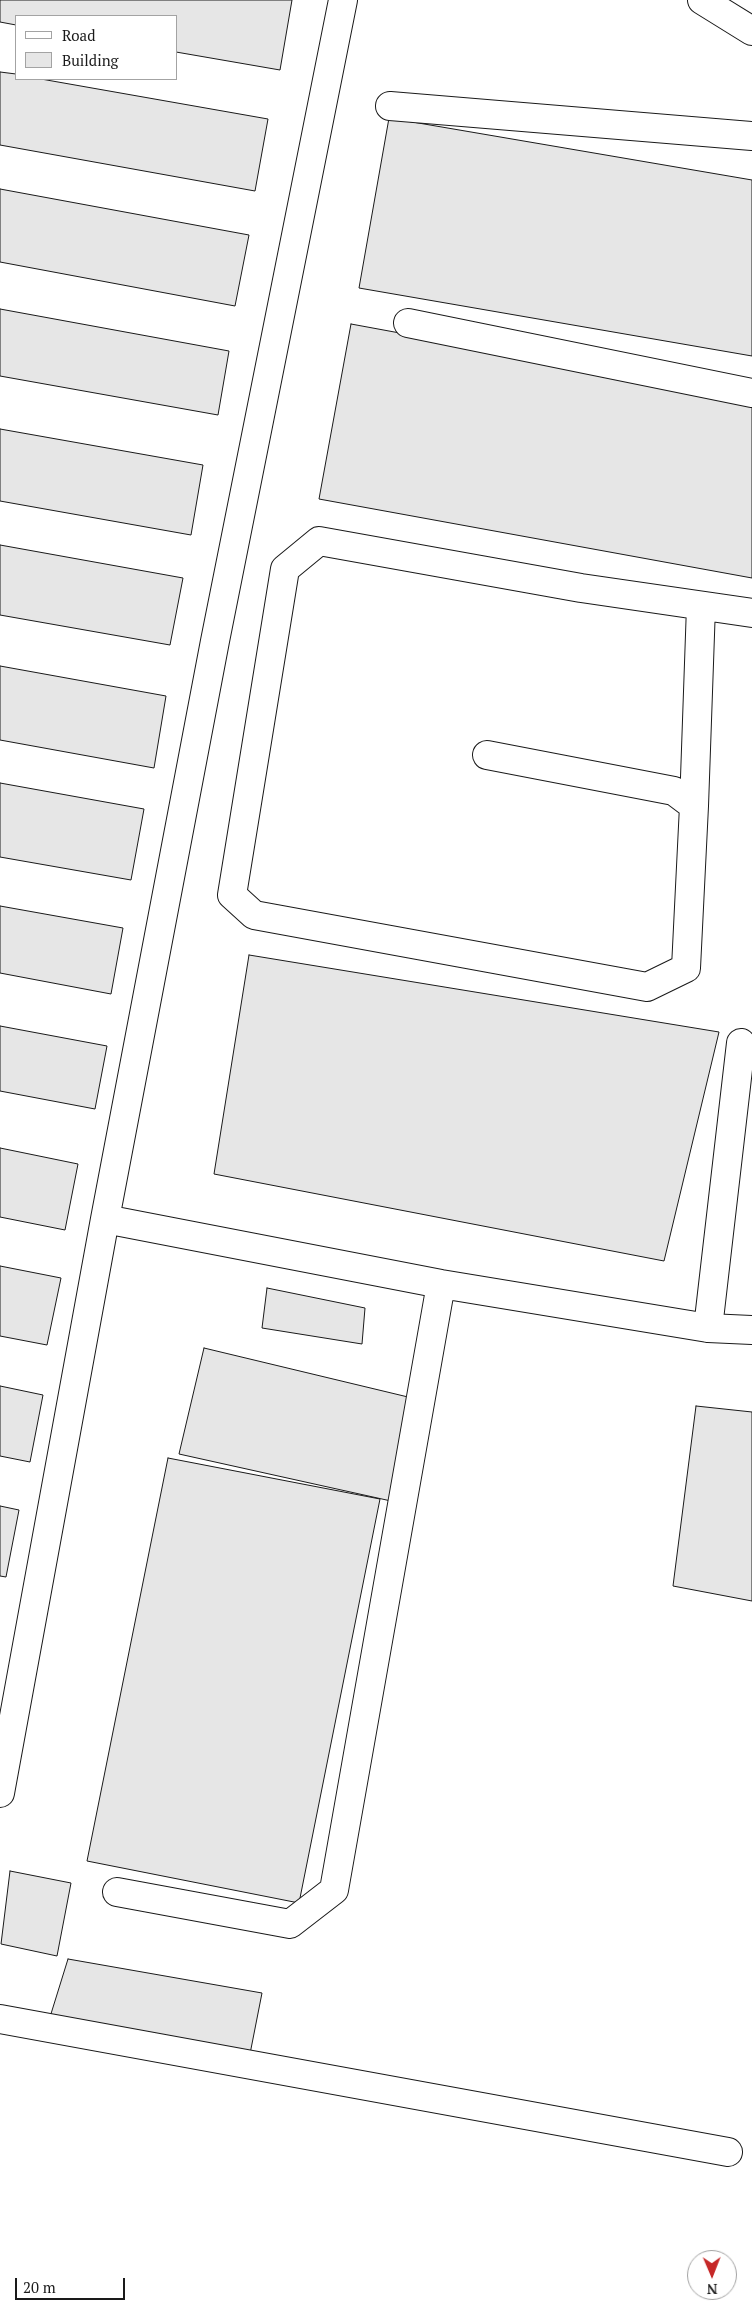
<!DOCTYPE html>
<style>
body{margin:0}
#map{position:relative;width:752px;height:2315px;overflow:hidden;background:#fff;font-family:"PT Serif",serif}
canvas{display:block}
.legend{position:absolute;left:15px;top:15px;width:162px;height:65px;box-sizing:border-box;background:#fff;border:1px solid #a3a3a3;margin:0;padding:6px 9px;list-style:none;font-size:15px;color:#1a1a1a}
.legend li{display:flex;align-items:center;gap:10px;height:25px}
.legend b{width:25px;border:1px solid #a3a3a3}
.north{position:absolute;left:687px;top:2250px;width:50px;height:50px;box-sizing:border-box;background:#fff;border:1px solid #a3a3a3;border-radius:50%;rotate:179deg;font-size:14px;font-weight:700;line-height:20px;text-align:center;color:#1a1a1a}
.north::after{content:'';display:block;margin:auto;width:18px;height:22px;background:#c62828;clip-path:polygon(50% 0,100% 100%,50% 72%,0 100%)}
.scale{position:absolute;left:15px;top:2278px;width:110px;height:22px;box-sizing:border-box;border:2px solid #1a1a1a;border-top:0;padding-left:6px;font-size:15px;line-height:18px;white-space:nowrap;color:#1a1a1a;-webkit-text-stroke:4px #fff;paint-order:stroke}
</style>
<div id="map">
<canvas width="752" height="2315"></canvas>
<ul class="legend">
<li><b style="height:6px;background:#fff"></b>Road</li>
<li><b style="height:14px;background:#e6e6e6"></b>Building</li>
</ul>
<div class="north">N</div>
<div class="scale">20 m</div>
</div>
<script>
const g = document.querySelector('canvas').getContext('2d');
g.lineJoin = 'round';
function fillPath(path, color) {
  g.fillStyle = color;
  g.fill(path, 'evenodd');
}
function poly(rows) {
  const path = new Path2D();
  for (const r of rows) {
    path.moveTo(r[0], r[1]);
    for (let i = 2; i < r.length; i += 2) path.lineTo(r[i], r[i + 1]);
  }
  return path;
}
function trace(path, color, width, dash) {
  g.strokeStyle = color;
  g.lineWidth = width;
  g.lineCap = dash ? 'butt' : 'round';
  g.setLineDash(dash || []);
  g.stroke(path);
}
const building = poly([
 [0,0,292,0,280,70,176,52,176,16,16,16,16,25,0,22,0,0],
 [0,72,16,74,16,79,41,79,268,119,255,191,0,145,0,72],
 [389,118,752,180,752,356,359,288,389,118],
 [0,189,249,235,235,306,0,262,0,189],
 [0,309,229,351,218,415,0,376,0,309],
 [351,324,752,398,752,578,319,499,351,324],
 [0,429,203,465,191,535,0,501,0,429],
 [0,545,183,578,170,645,0,615,0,545],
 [0,666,166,696,154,768,0,740,0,666],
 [0,783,144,809,131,880,0,857,0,783],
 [0,906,123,928,111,994,0,973,0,906],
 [249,955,719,1032,664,1261,214,1174,249,955],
 [0,1026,107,1046,95,1109,0,1091,0,1026],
 [0,1148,78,1164,65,1230,0,1217,0,1148],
 [0,1266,61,1278,47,1345,0,1336,0,1266],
 [267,1288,365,1308,362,1344,262,1328,267,1288],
 [204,1348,408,1397,391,1501,179,1454,204,1348],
 [0,1386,43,1395,30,1462,0,1456,0,1386],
 [696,1406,752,1412,752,1601,673,1586,696,1406],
 [168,1458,380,1499,299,1903,87,1861,168,1458],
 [0,1506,19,1510,6,1577,0,1576,0,1506],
 [10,1871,71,1883,57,1956,1,1944,10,1871],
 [68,1959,262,1993,249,2059,50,2017,68,1959]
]);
const minor = poly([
 [702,0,752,31],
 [390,106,752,136],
 [408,323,752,393],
 [701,606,694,806,686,968,647,987,254,915,232,895,285,569,319,541,581,588,752,613],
 [487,755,674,791,694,806],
 [105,1219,441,1284,708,1328,752,1330],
 [708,1328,741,1043],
 [0,1793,105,1219,215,641,343,0],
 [117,1892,290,1924,334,1890,441,1284],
 [0,2019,728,2152]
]);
fillPath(building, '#e6e6e6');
trace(building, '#1a1a1a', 1);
trace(minor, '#1a1a1a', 30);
trace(minor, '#fff', 28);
</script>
